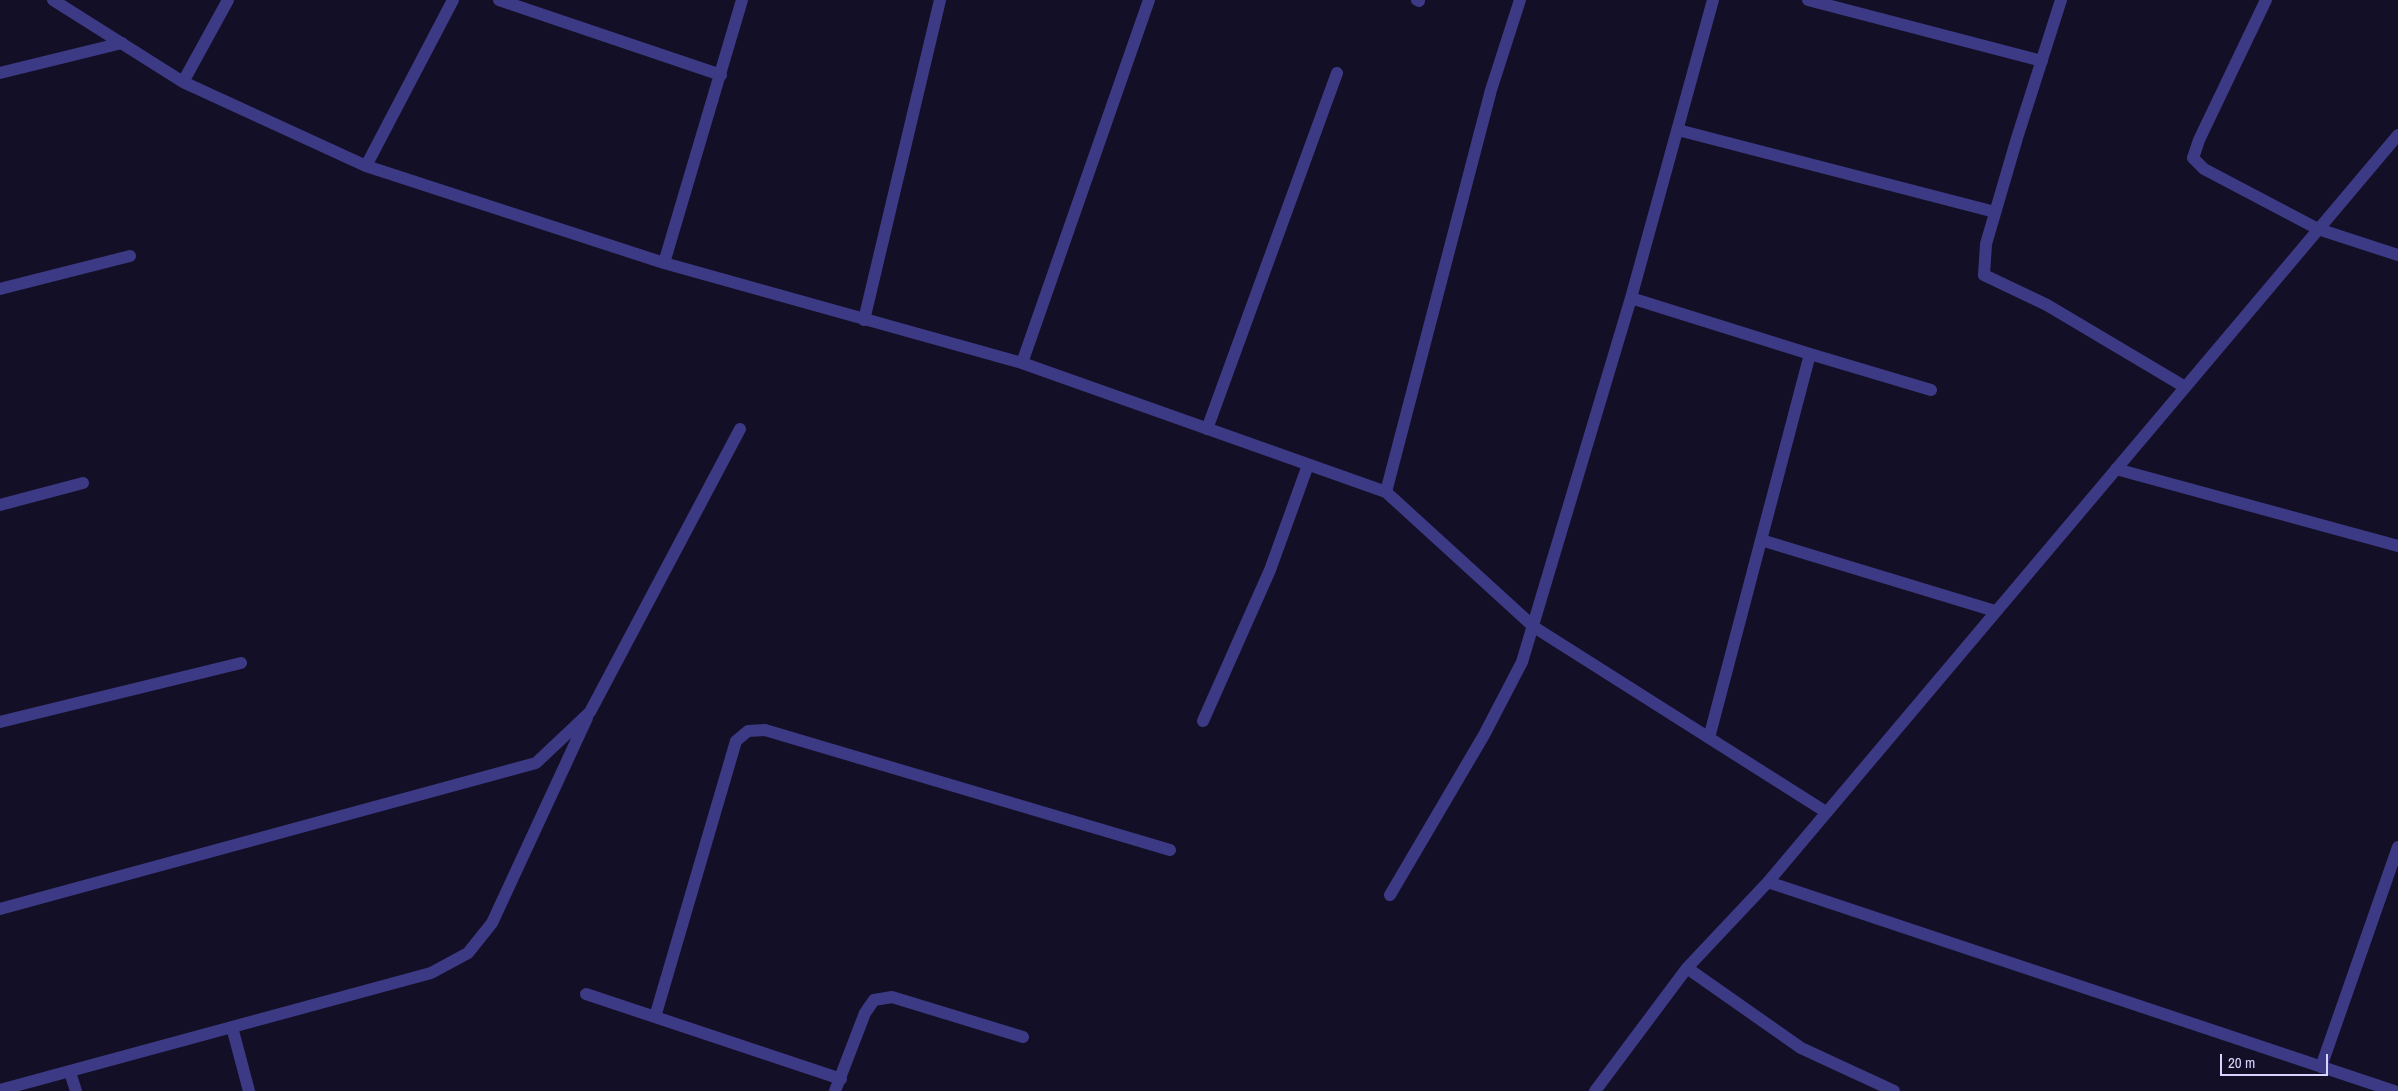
<!DOCTYPE html>
<style>
body{margin:0}
#map{position:relative;width:2398px;height:1091px;overflow:hidden;background:#130f26;font-family:"Archivo Narrow",sans-serif}
canvas{display:block}
.scale{position:absolute;left:2220px;top:1054px;width:108px;height:22px;box-sizing:border-box;border:2px solid #d9d4ff;border-top:0;padding-left:6px;font-size:15px;line-height:18px;white-space:nowrap;color:#d9d4ff;-webkit-text-stroke:4px #130f26;paint-order:stroke}
</style>
<div id="map">
<canvas width="2398" height="1091"></canvas>
<div class="scale">20 m</div>
</div>
<script>
const g = document.querySelector('canvas').getContext('2d');
g.lineJoin = 'round';
function poly(rows) {
  const path = new Path2D();
  for (const r of rows) {
    path.moveTo(r[0], r[1]);
    for (let i = 2; i < r.length; i += 2) path.lineTo(r[i], r[i + 1]);
  }
  return path;
}
function trace(path, color, width, dash) {
  g.strokeStyle = color;
  g.lineWidth = width;
  g.lineCap = dash ? 'butt' : 'round';
  g.setLineDash(dash || []);
  g.stroke(path);
}
const minor = poly([
 [53,0,183,82,366,166,664,263,1022,363,1386,492,1534,627,1826,812],
 [499,0,721,75],
 [1417,0,1419,1],
 [1808,0,2042,61],
 [2061,0,2017,138,1986,244,1984,275,2047,305,2185,387],
 [2266,0,2199,140,2193,158,2204,169,2318,229,2398,255],
 [0,73,122,43],
 [183,82,228,0],
 [1678,130,1995,212],
 [366,166,453,0],
 [664,263,742,0],
 [0,289,130,256],
 [1631,298,1713,0],
 [864,320,940,0],
 [1810,354,1931,390],
 [1022,363,1149,0],
 [1207,429,1337,73],
 [2116,469,2398,546],
 [1386,492,1491,90,1520,0],
 [0,505,83,483],
 [1761,540,1995,611],
 [1203,721,1270,570,1308,465],
 [0,722,241,663],
 [1768,882,2394,1091],
 [1390,895,1484,735,1522,662,1631,298,1810,354,1709,738],
 [0,909,536,763,590,712,740,429],
 [1687,968,1801,1048,1894,1091],
 [586,994,841,1079],
 [655,1017,736,741,748,731,765,730,1170,850],
 [232,1027,249,1091],
 [2321,1067,2398,847],
 [70,1072,76,1091],
 [0,1090,431,973,468,953,492,923,587,718],
 [835,1091,865,1013,874,1000,892,997,1023,1037],
 [1595,1091,1687,968,1768,882,2398,135]
]);
trace(minor, '#3d3a85', 12);
</script>
